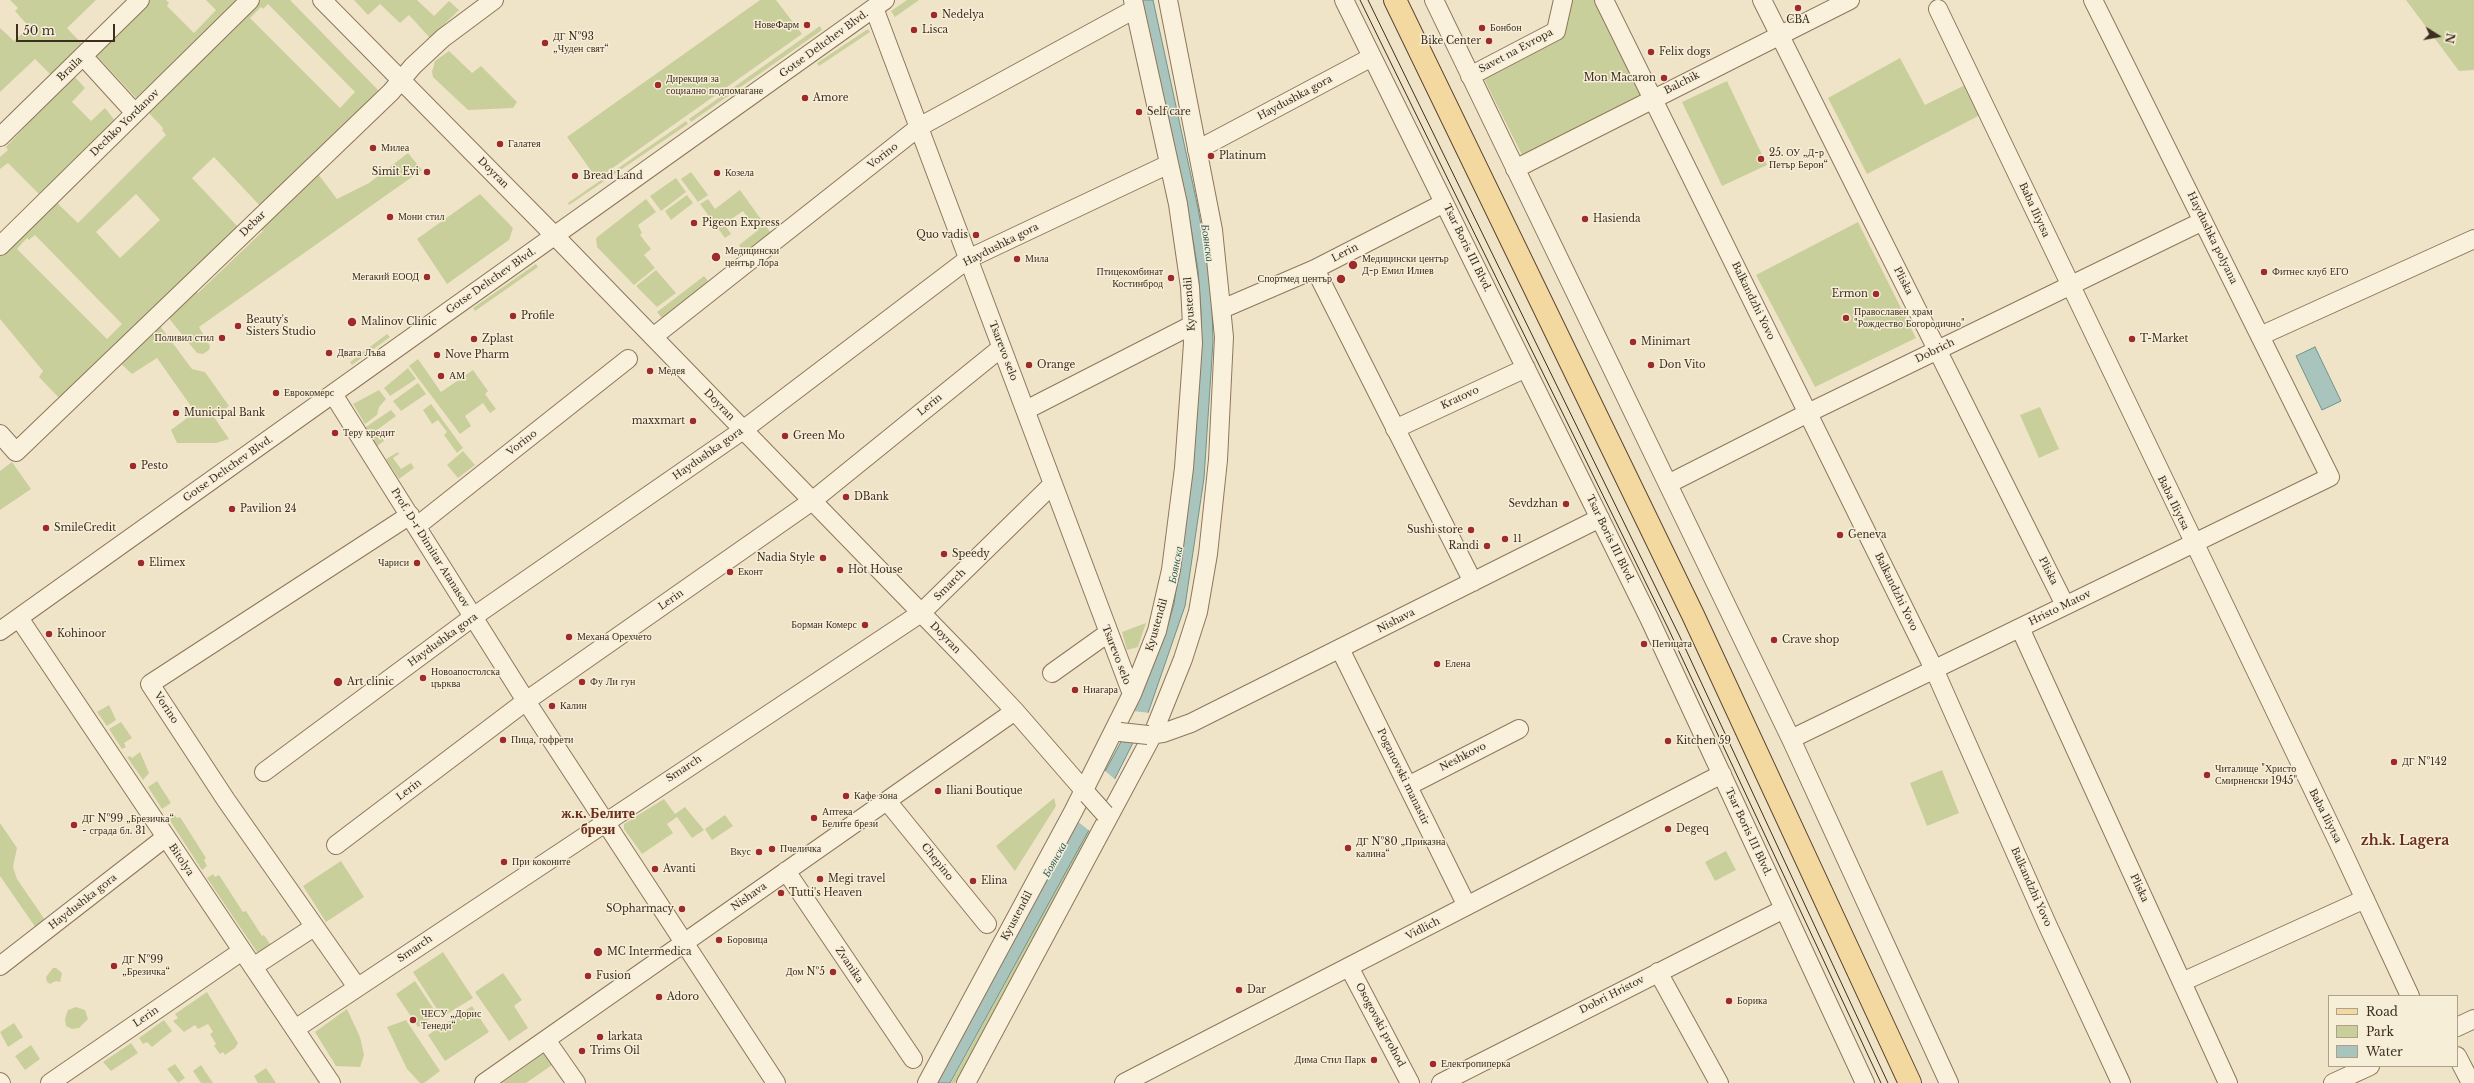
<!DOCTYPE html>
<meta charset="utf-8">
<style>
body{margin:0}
#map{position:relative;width:2474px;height:1083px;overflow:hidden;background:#f0e4c8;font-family:"Libre Baskerville",serif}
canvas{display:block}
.legend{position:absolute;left:2328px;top:995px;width:130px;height:72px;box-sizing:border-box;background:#f7eed8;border:1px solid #ada18e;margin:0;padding:5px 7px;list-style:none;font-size:12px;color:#3d2e20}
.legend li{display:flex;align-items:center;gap:8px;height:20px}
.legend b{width:20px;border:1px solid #ada18e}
.north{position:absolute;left:2418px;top:16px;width:40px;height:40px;-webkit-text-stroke:3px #f7eed8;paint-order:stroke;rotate:101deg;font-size:11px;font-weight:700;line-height:16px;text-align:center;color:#3d2e20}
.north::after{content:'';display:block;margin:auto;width:14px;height:18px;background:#3d2e20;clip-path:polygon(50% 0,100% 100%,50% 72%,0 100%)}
.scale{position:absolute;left:16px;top:24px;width:99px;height:18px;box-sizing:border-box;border:2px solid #3d2e20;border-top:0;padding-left:5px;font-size:12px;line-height:14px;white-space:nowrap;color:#3d2e20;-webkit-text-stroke:3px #f7eed8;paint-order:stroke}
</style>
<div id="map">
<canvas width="2474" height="1083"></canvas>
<ul class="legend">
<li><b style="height:5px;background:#f3d9a0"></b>Road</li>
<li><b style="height:11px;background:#c9cf9b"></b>Park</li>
<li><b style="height:11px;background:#a9c4bc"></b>Water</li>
</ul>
<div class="north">N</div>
<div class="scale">50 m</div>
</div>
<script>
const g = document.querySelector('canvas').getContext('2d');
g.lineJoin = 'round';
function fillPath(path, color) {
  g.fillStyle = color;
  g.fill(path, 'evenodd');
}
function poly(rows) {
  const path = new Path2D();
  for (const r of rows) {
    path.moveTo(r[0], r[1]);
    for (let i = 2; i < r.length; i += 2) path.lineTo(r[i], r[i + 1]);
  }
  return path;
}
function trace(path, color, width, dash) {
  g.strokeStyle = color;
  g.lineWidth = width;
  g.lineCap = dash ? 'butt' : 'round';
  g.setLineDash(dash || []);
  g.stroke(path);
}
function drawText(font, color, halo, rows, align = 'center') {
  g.font = font + ' "Libre Baskerville",serif';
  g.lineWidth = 3;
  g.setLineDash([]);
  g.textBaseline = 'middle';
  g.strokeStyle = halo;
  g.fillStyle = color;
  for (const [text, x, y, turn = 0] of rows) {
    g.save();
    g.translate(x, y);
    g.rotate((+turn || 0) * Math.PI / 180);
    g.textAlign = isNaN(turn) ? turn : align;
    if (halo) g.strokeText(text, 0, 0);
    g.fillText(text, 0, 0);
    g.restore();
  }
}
const green = poly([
 [10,0,96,0,67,28,85,47,53,77,35,59,0,92,0,28,14,41,29,27,15,11,18,8],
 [148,0,166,0,169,3,167,6,194,33,216,10,206,0,245,0,139,101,95,54],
 [259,0,290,0,379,91,263,209,214,157,192,178,238,227,60,399,39,377,43,371,0,319,0,255,54,200,78,223,166,135,162,130,163,128,147,111],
 [268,4,355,92,340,108,250,18,261,7,263,9],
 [136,194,160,220,120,258,96,232],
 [35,235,122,324,107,339,17,249,27,238,29,240],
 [354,0,417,0,434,16,449,1,459,10,430,38,409,15,400,23,380,4,368,15],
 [760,0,776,0,802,34,597,179,567,137],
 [907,0,919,0,895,17,891,11],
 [1569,0,1598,0,1646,95,1523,157,1481,73,1560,34],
 [2406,0,2474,0,2474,70,2459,71],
 [820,26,822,30,691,122,689,119],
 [868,29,870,32,819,66,817,63],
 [449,51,472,73,481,66,517,102,513,108,468,110,433,77,432,72,435,61],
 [1900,58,1925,105,1965,85,1980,115,1867,174,1828,98],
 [73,75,85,88,72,102,91,121,105,108,117,123,41,196,8,163,0,169,0,157,8,150,6,147],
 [1727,81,1767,165,1722,186,1682,102],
 [686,121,688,124,569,205,568,203],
 [408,153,422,170,199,327,210,346,209,350,203,354,197,353,167,316,191,287,198,293,263,231,258,225,315,170,337,199,369,183],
 [691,172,708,195,698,202,681,179],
 [676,178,686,192,661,211,650,196],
 [740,190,773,236,746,255,739,245,757,231,743,211,724,224,731,234,725,238,700,204,708,199,715,209],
 [480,194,513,228,509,240,447,284,417,239],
 [687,195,693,203,671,220,665,211],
 [646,199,656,212,638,225,642,233,640,235,651,249,644,255,655,268,634,285,597,247,596,238],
 [1858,222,1916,338,1815,387,1756,275],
 [536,264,538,267,475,311,473,308],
 [656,270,676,293,657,307,636,286],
 [704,276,712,286,672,317,661,317,657,312],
 [157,322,192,369,205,372,229,406,214,417,229,439,216,443,177,443,171,430,195,412,157,358,132,374,118,361],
 [387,334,390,337,352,365,350,362],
 [418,359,441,392,473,370,488,391,485,394,496,409,490,413,483,403,465,416,471,426,460,434,409,366],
 [408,368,416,379,390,396,384,388],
 [418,383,426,394,401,411,393,401],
 [379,390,386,399,379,407,377,415,365,424,353,404],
 [431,404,463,448,457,453,444,435,447,432,438,420,432,424,423,410],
 [2040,407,2059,449,2039,458,2020,415],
 [391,410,396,416,377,430,384,441,376,447,363,429],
 [463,451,475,465,458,478,447,465],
 [398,452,399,454,393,458,401,469,411,463,414,468,399,479,386,459],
 [12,462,31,489,0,510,0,471],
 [1146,623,1138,647,1127,650,1122,632],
 [109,705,116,720,107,726,97,712],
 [121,722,132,738,124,743,126,747,122,749,109,729],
 [140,752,149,773,143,780,127,757,130,756,132,758],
 [1942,770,1959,813,1927,826,1910,783],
 [157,781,171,803,162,809,148,787],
 [1054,798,1056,806,1015,871,996,846],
 [664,799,675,814,685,807,704,830,692,838,677,817,667,824,673,833,642,854,624,829,624,824],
 [169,815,171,818,175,815,177,818,180,817,206,858,204,860,207,866,202,870,167,816],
 [725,815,733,826,712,840,705,829],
 [0,823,17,848,13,867,17,879,45,920,36,928,0,876],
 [1089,830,1092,832,955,1083,951,1083],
 [1726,851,1736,870,1715,881,1705,862],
 [341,861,364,897,326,922,303,886],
 [213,874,215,877,219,875,243,912,246,911,262,936,264,935,272,947,259,955,207,878],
 [443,952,473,998,442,1017,413,972],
 [53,968,56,968,62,973,60,982,56,981,50,984,47,982,46,977],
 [503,973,522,1000,514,1006,528,1028,509,1041,475,992],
 [415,981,437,1014,418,1027,396,994],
 [207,992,238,1043,235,1048,225,1055,223,1052,220,1054,214,1046,216,1044,210,1034,213,1032,208,1024,198,1029,195,1025,184,1032,173,1021,178,1018,175,1014],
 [472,1006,489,1032,445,1061,428,1035],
 [76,1007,85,1010,88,1019,79,1028,72,1029,66,1026,65,1019,68,1010],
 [347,1009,360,1037,364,1055,360,1067,336,1066,315,1032],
 [164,1020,172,1031,152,1047,147,1042,143,1044,139,1038],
 [406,1020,440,1071,424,1083,420,1083,407,1069,387,1027],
 [14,1023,23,1037,8,1047,0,1032],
 [131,1043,138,1053,111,1071,103,1062],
 [31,1045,40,1059,25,1070,15,1056],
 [547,1051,555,1063,526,1083,502,1083],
 [175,1064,185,1078,178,1083,167,1069],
 [201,1065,213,1083,201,1083,193,1071],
 [266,1068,276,1083,258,1083,254,1076]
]);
const water = poly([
 [1141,0,1153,0,1198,208,1208,264,1212,306,1213,342,1204,478,1185,606,1148,713,1089,830,950,1083,936,1083,1122,740,1164,638,1174,604,1192,477,1201,348,1201,312,1198,270,1190,222,1141,0],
 [2315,347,2341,401,2322,410,2296,356,2315,347]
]);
const pier = poly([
 [1133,711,1150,713,1137,741,1120,739],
 [1104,770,1117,781,1091,832,1077,821]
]);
const minor = poly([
 [322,0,555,236,967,660,1015,711,1088,795],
 [1344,0,1649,618,1865,1083],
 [1434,0,1791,739,1949,1083],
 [1604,0,1934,669,2047,924,2121,1083],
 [1762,0,2065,605],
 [874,8,1132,694],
 [1938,9,2341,848,2410,996],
 [83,56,135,113],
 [1470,76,1556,31,1563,0],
 [0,137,140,0],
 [1197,150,1372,57],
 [1515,169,1850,0],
 [0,246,250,0],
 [1315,269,1473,582],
 [1222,309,1315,269,1444,203],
 [2260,336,2474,239],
 [653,337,919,127,1135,9],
 [333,394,526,701,776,1083],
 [1026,410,1192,325],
 [1395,429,1526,368],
 [0,434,16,452,391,92,413,66,443,38,494,0],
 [1668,484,1808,413,2203,221],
 [417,526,628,359],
 [19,618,331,1083],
 [2020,628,2228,1083],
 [0,631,885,0],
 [1340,649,1467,906],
 [1052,673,1108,633],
 [1148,735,1163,733,1191,723,1600,518],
 [1791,739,2330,477,2093,0],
 [264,772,473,617,743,430,968,259,1169,164],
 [1408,786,1519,729],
 [887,801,987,924],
 [336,845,526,701,812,501,1001,348],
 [786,871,913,1059],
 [0,966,166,837],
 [253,967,314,927],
 [1349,967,1410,1083],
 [1658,972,1719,1083],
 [2182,982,2365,899],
 [357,987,226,800,150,684,410,515],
 [2457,1027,2474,1019],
 [295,1029,921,613,1053,484],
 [546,1040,576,1083],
 [2457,1056,2471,1083],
 [0,1082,1,1083],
 [50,1083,242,951],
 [484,1083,1015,711],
 [927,1083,1073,812,1132,694,1157,631,1171,570,1184,468,1191,372,1193,343,1190,287,1178,204,1133,0],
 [966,1083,1152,736,1183,659,1198,612,1208,554,1218,460,1224,337,1213,230,1168,0],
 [1124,1083,1722,774],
 [1441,1083,1784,909],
 [2333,1083,2370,1066]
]);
const major = poly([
 [1395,0,1693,615,1910,1083]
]);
const tram = poly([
 [1360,0,1668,628,1881,1083],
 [1368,0,1680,637,1888,1083]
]);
const minorBridge = poly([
 [1120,732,1148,735],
 [1088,795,1105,814]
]);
const markers = [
 [1798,8,4,"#9e2a2b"],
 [934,15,4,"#9e2a2b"],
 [807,25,4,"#9e2a2b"],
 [1482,28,4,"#9e2a2b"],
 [914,30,4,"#9e2a2b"],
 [1489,41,4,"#9e2a2b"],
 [545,43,4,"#9e2a2b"],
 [1651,52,4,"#9e2a2b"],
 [1664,78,4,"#9e2a2b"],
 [658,85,4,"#9e2a2b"],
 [805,98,4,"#9e2a2b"],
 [1139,112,4,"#9e2a2b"],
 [500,144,4,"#9e2a2b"],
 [373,148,4,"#9e2a2b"],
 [1211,156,4,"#9e2a2b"],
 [1761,159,4,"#9e2a2b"],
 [427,172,4,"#9e2a2b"],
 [717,173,4,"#9e2a2b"],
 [575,176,4,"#9e2a2b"],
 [390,217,4,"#9e2a2b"],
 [1585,219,4,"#9e2a2b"],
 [694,223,4,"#9e2a2b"],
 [976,235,4,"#9e2a2b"],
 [716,257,5,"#9e2a2b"],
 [1017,259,4,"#9e2a2b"],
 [1353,265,5,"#9e2a2b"],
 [2264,272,4,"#9e2a2b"],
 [427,277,4,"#9e2a2b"],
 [1171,278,4,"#9e2a2b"],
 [1341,279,5,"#9e2a2b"],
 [1876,294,4,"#9e2a2b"],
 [513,316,4,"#9e2a2b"],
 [1846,318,4,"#9e2a2b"],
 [352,322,5,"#9e2a2b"],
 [238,326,4,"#9e2a2b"],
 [222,338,4,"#9e2a2b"],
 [474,339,4,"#9e2a2b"],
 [2132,339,4,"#9e2a2b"],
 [1633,342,4,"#9e2a2b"],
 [329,353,4,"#9e2a2b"],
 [437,355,4,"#9e2a2b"],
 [1029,365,4,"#9e2a2b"],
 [1651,365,4,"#9e2a2b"],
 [650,371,4,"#9e2a2b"],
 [441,376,4,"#9e2a2b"],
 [276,393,4,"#9e2a2b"],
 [176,413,4,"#9e2a2b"],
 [693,421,4,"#9e2a2b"],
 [335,433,4,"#9e2a2b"],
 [785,436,4,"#9e2a2b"],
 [133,466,4,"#9e2a2b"],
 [846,497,4,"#9e2a2b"],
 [1566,504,4,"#9e2a2b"],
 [232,509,4,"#9e2a2b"],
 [46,528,4,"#9e2a2b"],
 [1471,530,4,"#9e2a2b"],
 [1840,535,4,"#9e2a2b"],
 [1505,539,4,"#9e2a2b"],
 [1487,546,4,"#9e2a2b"],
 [944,554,4,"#9e2a2b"],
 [823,558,4,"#9e2a2b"],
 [141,563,4,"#9e2a2b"],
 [417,563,4,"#9e2a2b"],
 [840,570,4,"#9e2a2b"],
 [730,572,4,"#9e2a2b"],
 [865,625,4,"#9e2a2b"],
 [49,634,4,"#9e2a2b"],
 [569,637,4,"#9e2a2b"],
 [1774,640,4,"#9e2a2b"],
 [1644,644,4,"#9e2a2b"],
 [1437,664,4,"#9e2a2b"],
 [423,678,4,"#9e2a2b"],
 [338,682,5,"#9e2a2b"],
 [582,682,4,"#9e2a2b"],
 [1075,690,4,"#9e2a2b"],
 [552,706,4,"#9e2a2b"],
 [503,740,4,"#9e2a2b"],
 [1668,741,4,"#9e2a2b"],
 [2394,762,4,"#9e2a2b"],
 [2207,775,4,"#9e2a2b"],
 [938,791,4,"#9e2a2b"],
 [846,796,4,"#9e2a2b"],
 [814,818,4,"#9e2a2b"],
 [74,825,4,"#9e2a2b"],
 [1668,829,4,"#9e2a2b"],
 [1348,848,4,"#9e2a2b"],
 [772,849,4,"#9e2a2b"],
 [759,852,4,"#9e2a2b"],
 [504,862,4,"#9e2a2b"],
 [655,869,4,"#9e2a2b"],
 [820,879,4,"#9e2a2b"],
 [973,881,4,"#9e2a2b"],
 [781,893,4,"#9e2a2b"],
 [682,909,4,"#9e2a2b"],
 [719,940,4,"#9e2a2b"],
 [598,952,5,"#9e2a2b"],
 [114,966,4,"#9e2a2b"],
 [833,972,4,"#9e2a2b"],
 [588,976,4,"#9e2a2b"],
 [1239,990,4,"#9e2a2b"],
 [659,997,4,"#9e2a2b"],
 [1729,1001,4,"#9e2a2b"],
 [413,1020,4,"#9e2a2b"],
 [600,1037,4,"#9e2a2b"],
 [582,1051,4,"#9e2a2b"],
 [1374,1060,4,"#9e2a2b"],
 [1433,1064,4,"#9e2a2b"]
];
const poiNames = [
 ["Nedelya",942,15],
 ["CBA",1798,20,"center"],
 ["НовеФарм",799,25,"right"],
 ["Бонбон",1490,28],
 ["Lisca",922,30],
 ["ДГ №93",553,37],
 ["„Чуден свят“",553,49],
 ["Bike Center",1481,41,"right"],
 ["Felix dogs",1659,52],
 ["Mon Macaron",1656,78,"right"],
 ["Дирекция за",666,79],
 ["социално подпомагане",666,91],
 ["Amore",813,98],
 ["Self care",1147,112],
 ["Галатея",508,144],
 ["Милеа",381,148],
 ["25. ОУ „Д-р",1769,153],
 ["Петър Берон“",1769,165],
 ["Platinum",1219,156],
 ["Simit Evi",419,172,"right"],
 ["Козела",725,173],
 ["Bread Land",583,176],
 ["Мони стил",398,217],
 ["Hasienda",1593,219],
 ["Pigeon Express",702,223],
 ["Quo vadis",968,235,"right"],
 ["Медицински",725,251],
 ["център Лора",725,263],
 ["Мила",1025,259],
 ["Медицински център",1362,259],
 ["Д-р Емил Илиев",1362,271],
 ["Птицекомбинат",1163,272,"right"],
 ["Костинброд",1163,284,"right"],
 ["Фитнес клуб ЕГО",2272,272],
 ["Мегакий ЕООД",419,277,"right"],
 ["Спортмед център",1332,279,"right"],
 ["Ermon",1868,294,"right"],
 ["Православен храм",1854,312],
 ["\"Рождество Богородично\"",1854,324],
 ["Profile",521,316],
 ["Beauty's",246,320],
 ["Sisters Studio",246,332],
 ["Malinov Clinic",361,322],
 ["Поливил стил",214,338,"right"],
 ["Zplast",482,339],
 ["T-Market",2140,339],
 ["Minimart",1641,342],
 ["Двата Лъва",337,353],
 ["Nove Pharm",445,355],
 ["Orange",1037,365],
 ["Don Vito",1659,365],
 ["Медея",658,371],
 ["АМ",449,376],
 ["Еврокомерс",284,393],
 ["Municipal Bank",184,413],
 ["maxxmart",685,421,"right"],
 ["Теру кредит",343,433],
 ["Green Mo",793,436],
 ["Pesto",141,466],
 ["DBank",854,497],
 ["Sevdzhan",1558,504,"right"],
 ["Pavilion 24",240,509],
 ["SmileCredit",54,528],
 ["Sushi store",1463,530,"right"],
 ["Geneva",1848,535],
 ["11",1513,539],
 ["Randi",1479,546,"right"],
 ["Speedy",952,554],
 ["Nadia Style",815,558,"right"],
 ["Elimex",149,563],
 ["Чариси",409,563,"right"],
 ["Hot House",848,570],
 ["Еконт",738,572],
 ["Борман Комерс",857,625,"right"],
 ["Kohinoor",57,634],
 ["Механа Орехчето",577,637],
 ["Crave shop",1782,640],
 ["Петицата",1652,644],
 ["Елена",1445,664],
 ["Новоапостолска",431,672],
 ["църква",431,684],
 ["Art clinic",347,682],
 ["Фу Ли гун",590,682],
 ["Ниагара",1083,690],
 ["Калин",560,706],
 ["Пица, гофрети",511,740],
 ["Kitchen 59",1676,741],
 ["ДГ №142",2402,762],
 ["Читалище \"Христо",2215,769],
 ["Смирненски 1945\"",2215,781],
 ["Iliani Boutique",946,791],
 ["Кафе зона",854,796],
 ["Аптека",822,812],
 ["Белите брези",822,824],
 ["ДГ №99 „Брезичка“",82,819],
 ["- сграда бл. 31",82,831],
 ["Degeq",1676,829],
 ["ДГ №80 „Приказна",1356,842],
 ["калина“",1356,854],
 ["Пчеличка",780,849],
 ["Вкус",751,852,"right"],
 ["При коконите",512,862],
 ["Avanti",663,869],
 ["Megi travel",828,879],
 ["Elina",981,881],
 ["Tutti's Heaven",789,893],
 ["SOpharmacy",674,909,"right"],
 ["Боровица",727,940],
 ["MC Intermedica",607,952],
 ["ДГ №99",122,960],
 ["„Брезичка“",122,972],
 ["Дом №5",825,972,"right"],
 ["Fusion",596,976],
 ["Dar",1247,990],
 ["Adoro",667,997],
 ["Борика",1737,1001],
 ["ЧЕСУ „Дорис",421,1014],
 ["Тенеди“",421,1026],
 ["larkata",608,1037],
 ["Trims Oil",590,1051],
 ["Дима Стил Парк",1366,1060,"right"],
 ["Електропиперка",1441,1064]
];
const streetNames = [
 ["Gotse Deltchev Blvd.",824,44,-36],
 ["Savet na Evropa",1516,51,-28],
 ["Braila",70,69,-44],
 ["Balchik",1682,83,-27],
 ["Haydushka gora",1295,98,-28],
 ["Dechko Yordanov",125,123,-44],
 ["Vorino",883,156,-38],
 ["Doyran",493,173,45],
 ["Baba Iliytsa",2034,210,65],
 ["Debar",253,224,-44],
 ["Haydushka polyana",2212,238,64],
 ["Haydushka gora",1001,245,-27],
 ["Tsar Boris III Blvd.",1467,248,64],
 ["Lerin",1345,253,-27],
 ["Gotse Deltchev Blvd.",491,281,-35],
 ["Pliska",1903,281,63],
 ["Balkandzhi Yovo",1753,301,64],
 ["Kyustendil",1190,304,-94],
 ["Tsarevo selo",1003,351,69],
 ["Dobrich",1935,351,-26],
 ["Kratovo",1460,398,-25],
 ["Doyran",719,405,46],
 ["Lerin",930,405,-39],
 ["Vorino",522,443,-38],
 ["Haydushka gora",708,454,-35],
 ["Gotse Deltchev Blvd.",228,469,-35],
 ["Baba Iliytsa",2173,503,64],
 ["Tsar Boris III Blvd.",1610,539,64],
 ["Prof. D-r Dimitar Atanasov",430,548,58],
 ["Pliska",2048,571,63],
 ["Smarch",950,585,-45],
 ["Balkandzhi Yovo",1896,592,64],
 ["Lerin",671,600,-35],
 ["Hristo Matov",2060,608,-26],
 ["Nishava",1396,621,-27],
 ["Kyustendil",1157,625,-74],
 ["Doyran",945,638,46],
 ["Haydushka gora",443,640,-36],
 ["Tsarevo selo",1116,655,69],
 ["Vorino",166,708,57],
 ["Neshkovo",1463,757,-27],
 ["Smarch",684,769,-33],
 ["Poganovski manastir",1403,777,64],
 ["Lerin",409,790,-37],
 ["Baba Iliytsa",2325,816,63],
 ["Tsar Boris III Blvd.",1748,832,65],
 ["Bitolya",181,860,56],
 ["Chepino",937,862,51],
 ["Balkandzhi Yovo",2031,887,66],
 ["Pliska",2139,888,65],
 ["Nishava",749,897,-35],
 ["Haydushka gora",83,902,-38],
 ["Kyustendil",1017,916,-62],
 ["Vidlich",1423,929,-27],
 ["Smarch",415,949,-34],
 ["Zvanika",849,965,56],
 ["Dobri Hristov",1612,995,-27],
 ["Lerin",146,1017,-34],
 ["Osogovski prohod",1380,1025,62]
];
const waterNames = [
 ["Боянска",1207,243,82],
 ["Боянска",1176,565,-79],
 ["Боянска",1055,860,-61]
];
const districtNames = [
 ["ж.к. Белите",598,814],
 ["брези",598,830],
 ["zh.k. Lagera",2405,841]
];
fillPath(green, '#c9cf9b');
fillPath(water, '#a9c4bc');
trace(water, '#6f938a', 1);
fillPath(pier, '#f0e4c8');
trace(minor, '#8d765c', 20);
trace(major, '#5b4430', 24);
trace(minor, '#faf1dc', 18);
trace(major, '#f3d9a0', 22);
trace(tram, '#3d2e20', 1);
trace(minorBridge, '#8d765c', 20, []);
trace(minorBridge, '#faf1dc', 18);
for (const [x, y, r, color] of markers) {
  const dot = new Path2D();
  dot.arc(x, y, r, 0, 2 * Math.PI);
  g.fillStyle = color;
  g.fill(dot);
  trace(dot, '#f7eed8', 1.5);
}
drawText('10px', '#3d2e20', '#f7eed8', poiNames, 'left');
drawText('10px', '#3d2e20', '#f7eed8', streetNames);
drawText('italic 11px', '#2f5d5a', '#f7eed8', waterNames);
drawText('bold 14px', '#6b2e1e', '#f7eed8', districtNames);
</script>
